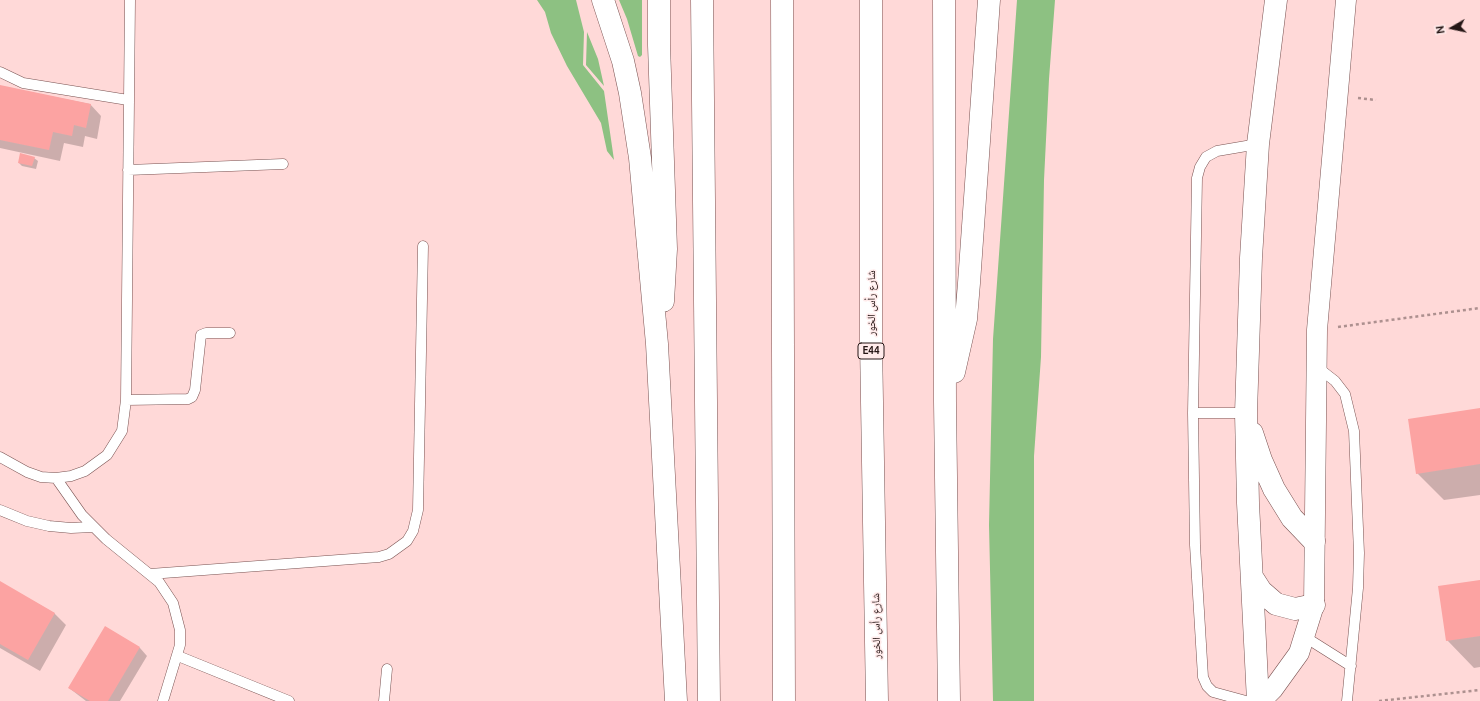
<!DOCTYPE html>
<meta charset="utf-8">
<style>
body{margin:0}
#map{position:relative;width:1480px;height:701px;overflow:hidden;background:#ffd9d8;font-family:Ubuntu,sans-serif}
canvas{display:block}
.north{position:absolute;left:1432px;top:8px;width:40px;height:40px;-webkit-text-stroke:3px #ffebeb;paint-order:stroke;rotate:261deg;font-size:11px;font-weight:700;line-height:16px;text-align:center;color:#241514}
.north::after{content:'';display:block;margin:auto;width:14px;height:18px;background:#241514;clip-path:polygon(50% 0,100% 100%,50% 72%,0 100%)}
</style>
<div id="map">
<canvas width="1480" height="701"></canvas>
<div class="north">N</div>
</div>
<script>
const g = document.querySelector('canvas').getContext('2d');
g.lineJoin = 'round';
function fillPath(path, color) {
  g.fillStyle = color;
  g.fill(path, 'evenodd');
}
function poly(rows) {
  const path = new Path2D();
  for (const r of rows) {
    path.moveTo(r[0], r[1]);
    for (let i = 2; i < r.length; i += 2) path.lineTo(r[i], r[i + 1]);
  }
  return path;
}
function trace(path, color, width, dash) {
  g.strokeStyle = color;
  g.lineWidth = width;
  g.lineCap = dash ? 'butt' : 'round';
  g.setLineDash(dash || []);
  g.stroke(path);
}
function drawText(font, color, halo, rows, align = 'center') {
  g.font = font + ' Ubuntu,"Noto Naskh Arabic",sans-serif';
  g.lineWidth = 3;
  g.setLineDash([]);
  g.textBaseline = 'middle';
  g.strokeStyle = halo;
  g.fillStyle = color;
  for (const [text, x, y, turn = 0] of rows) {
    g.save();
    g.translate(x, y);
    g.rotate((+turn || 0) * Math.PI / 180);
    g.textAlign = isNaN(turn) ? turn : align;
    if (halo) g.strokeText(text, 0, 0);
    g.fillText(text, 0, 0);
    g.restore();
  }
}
const green = poly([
 [537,0,576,0,584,32,583,65,604,91,614,160,607,151,601,123,567,66,551,33,545,12],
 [619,0,642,0,642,55,640,57,638,56,627,19],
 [1017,0,1055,0,1049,79,1044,180,1041,357,1034,456,1034,701,993,701,989,525,993,339],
 [587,32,598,59,604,86,586,65]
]);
const shadow = poly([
 [0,86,90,104,101,116,97,139,85,136,83,147,64,143,60,161,0,148],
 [34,158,38,161,36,169,22,166,19,163],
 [1480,409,1480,495,1444,500,1417,473],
 [1480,581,1480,667,1474,668,1447,640],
 [0,582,54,613,66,625,40,671,0,648],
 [106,628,140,648,147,656,120,701,86,701,69,688]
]);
const building = poly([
 [0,85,91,104,86,128,74,125,72,136,53,132,49,150,0,140],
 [20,153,35,157,32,166,18,163],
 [1480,408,1480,464,1416,474,1408,419],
 [1480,580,1480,636,1446,641,1438,586],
 [0,581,55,613,28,660,0,644],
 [105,626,140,647,108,701,90,701,68,688]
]);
const path = poly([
 [1358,98,1376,100],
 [1338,327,1480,308],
 [1379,701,1480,690]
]);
const service = poly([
 [0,72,23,83,128,100],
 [128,170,283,164],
 [1317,367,1335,381,1345,394,1354,431,1359,553,1358,588,1347,701],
 [126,400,188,399,192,397,195,390,201,335,206,333,230,333],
 [1193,413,1246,413],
 [0,457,27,472,41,477,56,478,71,476,85,471,107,455,122,431,126,400,130,0],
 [56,478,82,515,106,539,159,582,173,603,180,630,180,645,163,701],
 [0,510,27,521,49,526,71,528,93,527],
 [150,574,379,557,389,554,407,541,413,531,418,510,423,246],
 [1305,637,1351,666],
 [178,656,289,701],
 [384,701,387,669],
 [1246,701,1213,692,1207,686,1203,677,1195,545,1193,413,1197,178,1200,167,1206,157,1217,151,1258,144]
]);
const minor = poly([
 [1261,701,1273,689,1299,653,1314,605,1317,330,1346,0]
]);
const tertiary = poly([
 [1252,433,1261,460,1274,489,1292,518,1314,541],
 [1252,577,1261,591,1276,604,1295,609,1314,605],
 [1258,701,1248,503,1246,413,1251,258,1258,144,1276,0]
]);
const motorway = poly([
 [603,0,623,61,630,93,640,158,657,344,676,701],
 [659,0,659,45,666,249,663,301],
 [702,0,709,701],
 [782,0,784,701],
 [871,0,871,342,877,701],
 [944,0,945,402,949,701],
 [954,372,966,319,969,283,989,0]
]);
const shields = [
 [871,351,26]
];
const shieldNames = [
 ["E44",871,351]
];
const streetNames = [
 ["شارع رأس الخور",871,303,-90],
 ["شارع رأس الخور",876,626,-91]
];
fillPath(green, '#8dc182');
fillPath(shadow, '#0003');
fillPath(building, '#fca3a2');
trace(service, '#795251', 11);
trace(minor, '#795251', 21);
trace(tertiary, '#795251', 23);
trace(motorway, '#795251', 23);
trace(path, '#ad908f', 2.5, [3, 3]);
trace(service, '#fff', 10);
trace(minor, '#fff', 20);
trace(tertiary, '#fff', 22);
trace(motorway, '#fff', 22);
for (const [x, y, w] of shields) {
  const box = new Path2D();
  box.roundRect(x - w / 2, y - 8, w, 16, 3);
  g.fillStyle = '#ffebeb';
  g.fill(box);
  trace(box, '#241514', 1);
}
drawText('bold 10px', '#241514', null, shieldNames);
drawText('11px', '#241514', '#ffebeb', streetNames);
</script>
